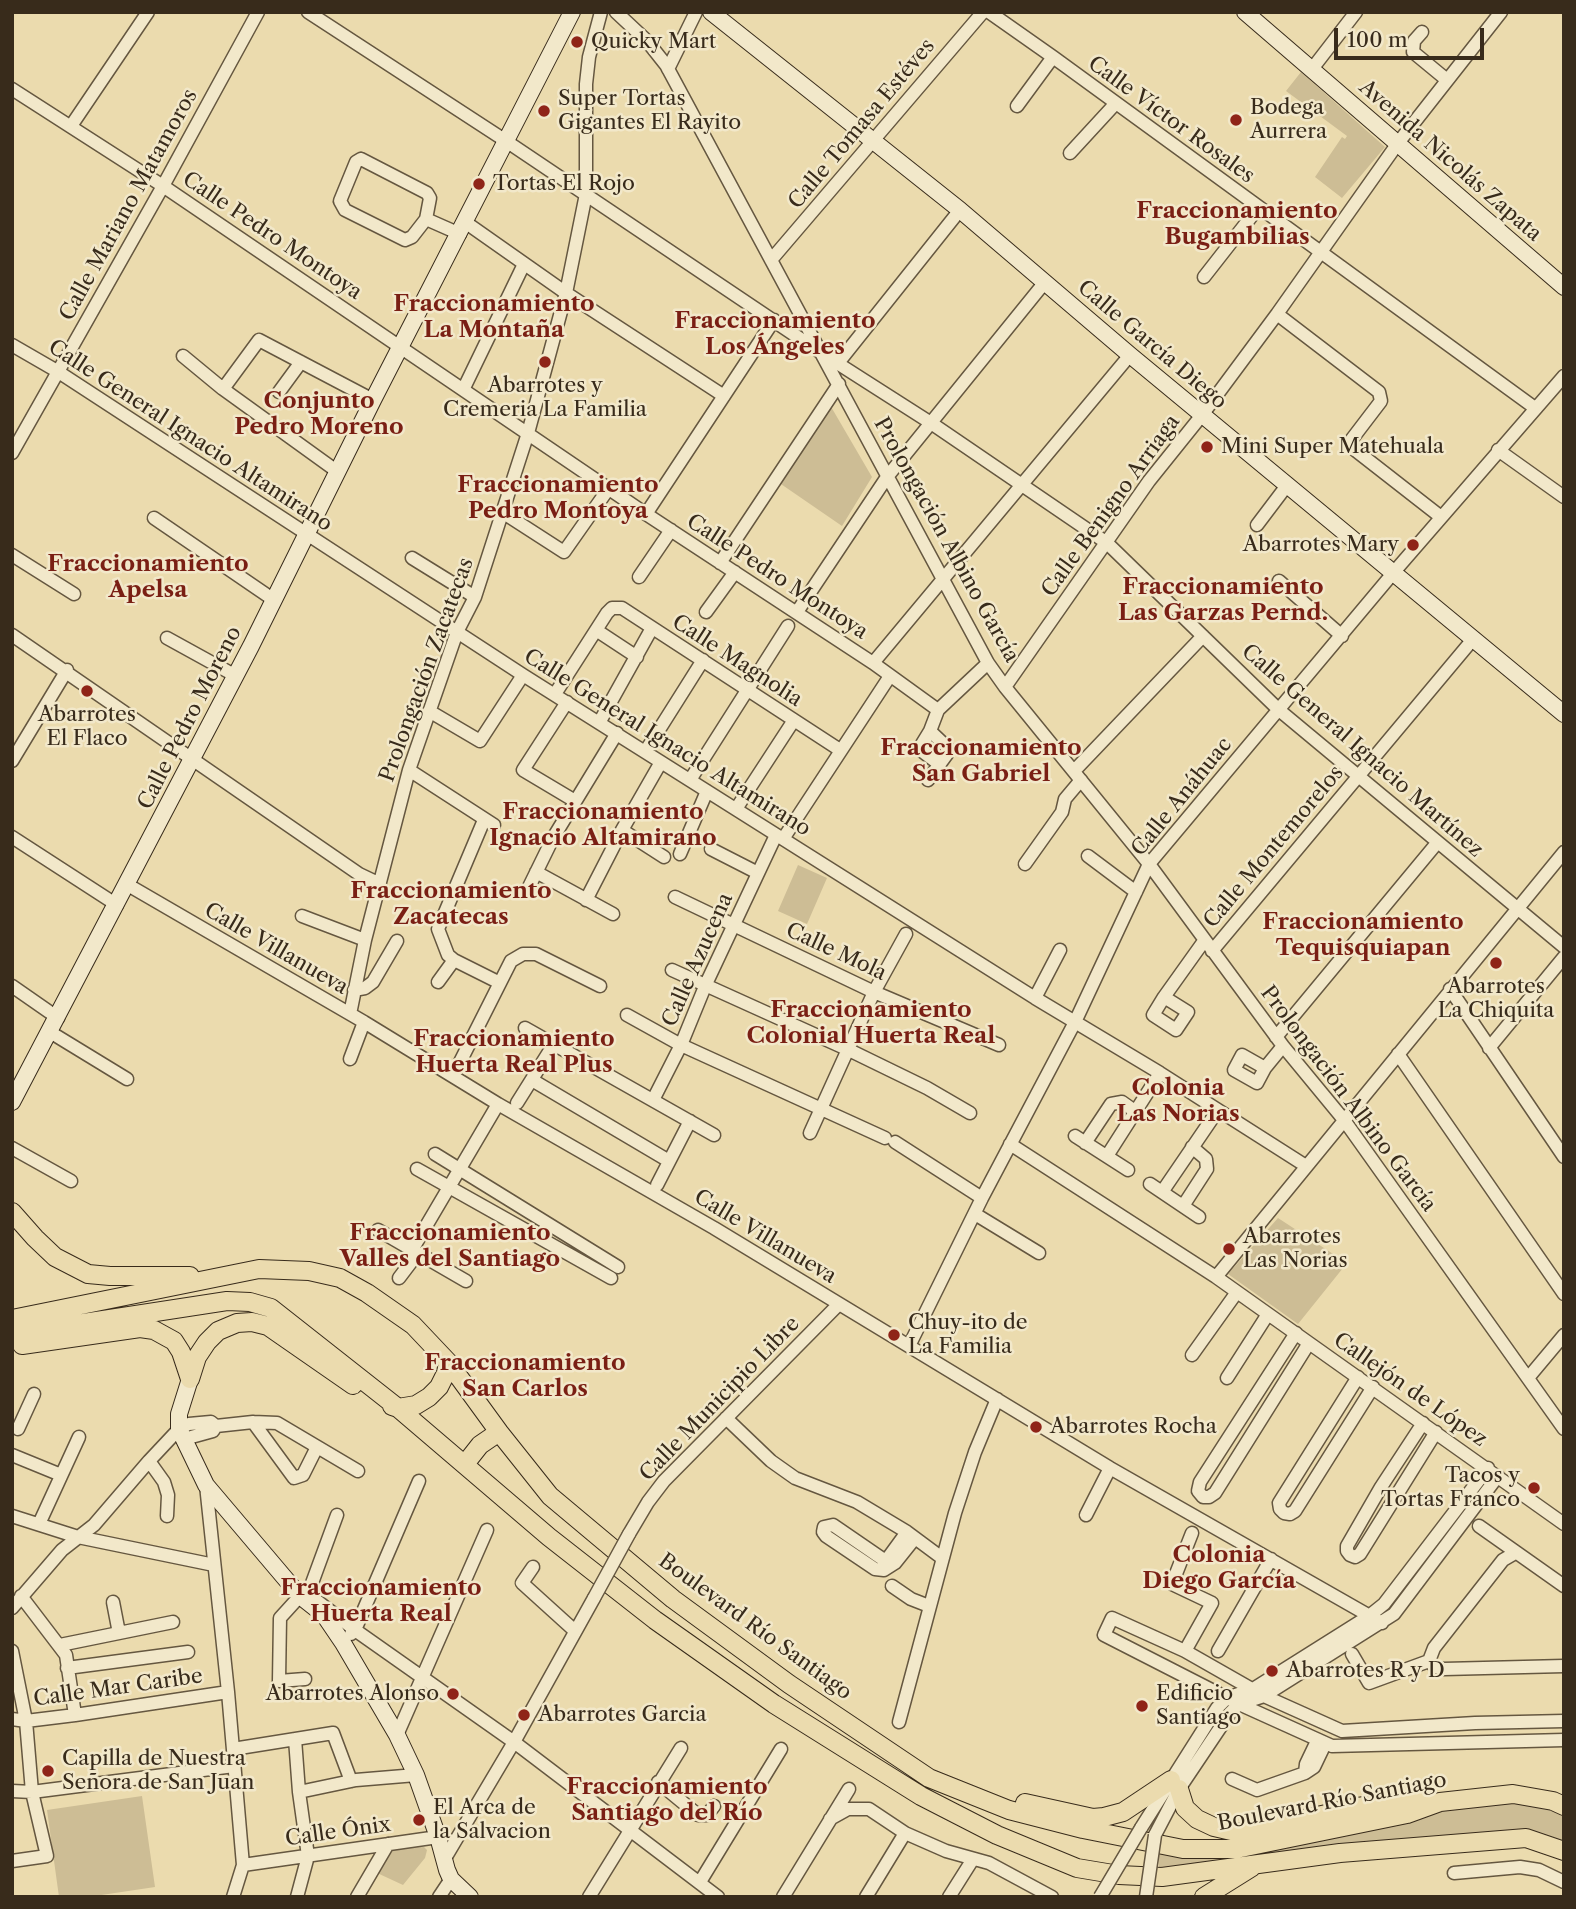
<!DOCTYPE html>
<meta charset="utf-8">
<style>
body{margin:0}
#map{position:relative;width:1576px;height:1909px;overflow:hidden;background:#ebdbae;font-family:"Libre Caslon Text",serif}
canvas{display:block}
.frame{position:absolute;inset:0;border:14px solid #382b1b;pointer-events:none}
.scale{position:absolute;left:1334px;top:28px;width:150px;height:32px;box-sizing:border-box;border:4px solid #382b1b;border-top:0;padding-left:9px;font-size:21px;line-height:24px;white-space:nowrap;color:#382b1b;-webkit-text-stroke:5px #f2e8ca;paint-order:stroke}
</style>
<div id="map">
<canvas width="1576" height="1909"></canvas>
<div class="frame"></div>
<div class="scale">100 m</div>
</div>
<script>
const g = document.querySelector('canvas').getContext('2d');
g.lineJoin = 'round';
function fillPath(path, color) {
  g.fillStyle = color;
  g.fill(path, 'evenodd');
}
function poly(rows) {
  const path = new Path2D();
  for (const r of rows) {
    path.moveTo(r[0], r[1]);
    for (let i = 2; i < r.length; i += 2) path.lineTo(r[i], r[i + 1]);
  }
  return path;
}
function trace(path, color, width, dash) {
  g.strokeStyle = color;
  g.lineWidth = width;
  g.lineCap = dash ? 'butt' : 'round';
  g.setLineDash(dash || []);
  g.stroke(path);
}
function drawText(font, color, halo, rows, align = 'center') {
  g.font = font + ' "Libre Caslon Text",serif';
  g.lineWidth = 5;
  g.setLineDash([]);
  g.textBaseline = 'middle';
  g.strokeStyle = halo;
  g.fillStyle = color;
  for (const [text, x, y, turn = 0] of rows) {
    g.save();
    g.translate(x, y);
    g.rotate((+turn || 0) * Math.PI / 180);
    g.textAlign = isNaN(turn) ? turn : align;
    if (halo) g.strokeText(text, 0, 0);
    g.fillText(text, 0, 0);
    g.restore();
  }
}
const green = poly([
 [1301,72,1385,147,1342,198,1315,177,1342,137,1345,139,1347,136,1286,91],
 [830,405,872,477,842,526,778,482],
 [798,865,827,878,807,924,778,911],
 [1278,1218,1347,1263,1298,1324,1228,1274],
 [142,1796,155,1887,88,1897,59,1897,47,1810],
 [1499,1801,1533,1805,1564,1814,1564,1845,1559,1842,1210,1866,1159,1867,1159,1850,1381,1821],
 [424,1847,427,1850,425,1858,403,1885,375,1872,389,1848]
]);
const street = poly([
 [308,12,506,141,823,354,931,423,1107,543,1279,710,1564,947],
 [616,12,647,41,666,65,988,663,1005,687,1149,864,1283,1046,1344,1120,1564,1429],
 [989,12,1053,57,1535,408],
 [1422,32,1414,41,1413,52,1447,80],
 [668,69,696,12],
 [1312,69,1356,12],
 [12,89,163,186,646,514,873,663,938,710],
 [1017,106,1053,57],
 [71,126,148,12],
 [1070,153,1116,103],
 [361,159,427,193,430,198,426,219,412,237,405,240,345,210,340,201,356,162,361,159],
 [426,219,460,234],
 [465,222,566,293,724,396],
 [771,260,983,12],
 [1204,277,1258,208],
 [1277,314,1379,392,1381,401,1352,439,1350,446,1441,517],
 [12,345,57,371,523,675,1035,998,1160,1073,1306,1166],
 [183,356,223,389,338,472],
 [838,363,960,210],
 [464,388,524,264],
 [223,389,259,340,373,400],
 [279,392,301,362],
 [1498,450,1564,497],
 [12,453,163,186,258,12],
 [502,512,564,552,609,488],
 [646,514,774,320],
 [154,518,274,600],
 [1257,525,1288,484],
 [12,555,74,594],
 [412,558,475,597],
 [720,563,839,384],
 [639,577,671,530],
 [1279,581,1342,636],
 [706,612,735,572],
 [797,612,887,477,1045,282],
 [596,630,637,657],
 [12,635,359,874,380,884],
 [167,638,236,676],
 [873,663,1130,355],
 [1005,687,1149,481,1202,415,1277,314,1398,143,1501,12],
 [555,694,607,613,612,608,622,608,840,750],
 [567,702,523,770,575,801],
 [429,711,480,741,523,675],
 [599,723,652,628],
 [645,752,703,660],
 [12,761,67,670],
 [939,764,919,749,930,731,938,710,988,663],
 [409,770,494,825],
 [1074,771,1203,636],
 [690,780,788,626],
 [928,780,950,750,930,731],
 [736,809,794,720],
 [484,820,438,929,448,955,454,960,500,983],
 [622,830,664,857],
 [12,837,117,905],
 [783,839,890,676],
 [711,849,758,873],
 [680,854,707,791],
 [1088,856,1136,892],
 [1025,864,1062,812,1065,799,1081,780],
 [536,872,613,914],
 [128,885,364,1022,498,1104,714,1228,1110,1468,1382,1623],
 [528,889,553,838,617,733],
 [675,897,874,992,999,1045],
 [586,900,622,830,661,762],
 [302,916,365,940],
 [1212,951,1474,638],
 [672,970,849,1050,927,1088,970,1113],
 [438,982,454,960],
 [12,986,58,1018],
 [1450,989,1564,1157],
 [354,990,365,988,373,982,397,941],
 [1164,997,1188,1012,1176,1030,1153,1015,1164,997,1204,941],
 [1035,998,1060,950],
 [350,1014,365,940,409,770,457,632,475,597,528,433,566,293,586,194,586,84,589,57,601,12],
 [627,1015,681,1045,885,1138],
 [525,1028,714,1135],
 [50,1032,127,1079],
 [1276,1037,1437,843],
 [1489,1048,1564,957],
 [1398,1054,1564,1294],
 [350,1059,364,1022],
 [1265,1068,1242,1055,1234,1070,1257,1083,1265,1068,1283,1046],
 [453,1076,511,961,523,954,536,954,600,986],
 [532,1080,669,1161],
 [653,1100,681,1045,706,984,776,835],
 [517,1103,549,1052,555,1047],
 [810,1133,874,992,906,934],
 [1075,1136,1128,1170],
 [895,1142,982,1198],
 [1085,1143,1111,1104,1122,1102,1136,1112],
 [1010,1144,1216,1277,1564,1524],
 [12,1148,71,1181],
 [435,1154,618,1267],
 [1107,1156,1160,1073],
 [417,1169,611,1278],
 [1150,1184,1199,1217],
 [657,1185,690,1121],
 [1162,1192,1218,1110],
 [1183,1206,1207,1169,1206,1159,1192,1147],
 [975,1214,1039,1253],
 [378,1230,466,1281],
 [412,1250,498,1104],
 [1216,1277,1564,852],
 [399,1278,418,1253],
 [1296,1333,1200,1482,1198,1491,1203,1497,1209,1497,1215,1493,1309,1343],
 [909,1346,982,1198,1075,1022,1149,864,1394,572,1564,376],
 [1192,1355,1237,1292],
 [1358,1377,1279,1503,1280,1509,1284,1513,1290,1514,1295,1511,1373,1387],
 [1227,1378,1268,1314],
 [1528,1378,1564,1335],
 [726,1418,771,1461,795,1478,857,1502,907,1532,942,1558],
 [253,1422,294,1478,303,1475,317,1447],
 [1423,1423,1381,1487,1347,1546,1347,1551,1350,1555,1355,1557,1360,1554,1436,1432],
 [18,1429,34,1394],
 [184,1439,213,1431,216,1426],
 [12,1455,61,1475],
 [149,1461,164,1482,168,1495,167,1516],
 [206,1485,228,1692,243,1865,233,1897],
 [1086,1515,1110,1468],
 [12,1516,78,1537,214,1565],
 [39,1524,79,1437],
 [1479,1526,1564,1586],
 [629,1534,648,1502,664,1481,839,1304],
 [884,1560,833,1525,824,1527,823,1532,826,1536,875,1569,884,1570,895,1563,915,1538],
 [884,1560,888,1558,907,1532],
 [533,1567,522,1583,575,1631],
 [892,1586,911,1599,929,1606],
 [308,1594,337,1515],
 [21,1596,66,1655,75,1715],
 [113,1602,119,1633],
 [12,1608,62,1550,94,1525,149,1461,179,1429,189,1424,211,1422,216,1426,253,1422,277,1423,358,1471],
 [351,1634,355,1630,419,1481],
 [60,1645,173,1622],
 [12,1651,26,1721,32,1792,47,1856,12,1861],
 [1185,1651,1212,1603,1172,1584,1192,1533],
 [1218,1651,1271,1559],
 [1352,1654,1369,1683,1429,1661,1434,1648,1503,1560,1515,1553],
 [1429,1661,1435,1667,1444,1669,1564,1666],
 [67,1668,188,1652],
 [305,1679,279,1681,280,1618,300,1596,308,1594,355,1630,514,1742,718,1897],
 [12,1719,26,1721,75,1715,228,1692],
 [1564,1721,1475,1723,1342,1731,1264,1696,1185,1651,1112,1618,1104,1635,1239,1704,1332,1746,1564,1740],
 [899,1722,955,1513,975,1452,997,1399],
 [397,1735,487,1530],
 [295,1739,299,1792,308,1856,297,1897],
 [233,1749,333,1733,351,1781],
 [1305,1773,1306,1764,1317,1741],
 [1232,1779,1257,1790,1305,1773,1314,1767,1325,1744],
 [658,1782,698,1815,707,1815,714,1806],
 [12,1791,32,1792,234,1766],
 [299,1792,356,1780,416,1775],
 [830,1819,848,1809,869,1809,905,1833,946,1851,989,1863,1052,1897],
 [1141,1828,1217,1708,1227,1698,1253,1689,1369,1616,1384,1604,1488,1468],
 [1155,1835,1179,1789,1230,1713,1239,1704,1264,1696,1394,1614,1498,1476],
 [444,1860,514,1742,594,1598],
 [243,1865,438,1837],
 [1454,1873,1520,1867,1539,1870,1564,1882],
 [700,1882,781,1749],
 [357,1897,388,1844],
 [439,1897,451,1879],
 [589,1897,681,1748],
 [783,1897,849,1789],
 [866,1897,905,1833],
 [949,1897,973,1859]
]);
const secondary = poly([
 [711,12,960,210,1130,355,1564,714],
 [1245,12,1564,287],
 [12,1102,251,646,373,400,572,12],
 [190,1379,179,1414,179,1429,206,1485,300,1596,324,1615,343,1643,397,1735,416,1775,438,1837,447,1870,451,1879,470,1897]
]);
const primary = poly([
 [12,1212,35,1238,55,1257,88,1274,110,1276,190,1276],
 [12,1319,259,1269,309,1271,340,1278,367,1293,413,1325,448,1362,499,1432,550,1496,673,1599,789,1684,929,1778,1009,1810,1083,1829,1183,1849,1236,1849,1407,1814,1440,1802,1513,1794,1553,1801,1564,1806],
 [12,1334,227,1301,250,1302,271,1308,398,1408,549,1537,655,1620,774,1704,921,1796,997,1835,1077,1868,1119,1875,1162,1877,1340,1853,1526,1838,1564,1851],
 [22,1345,140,1328,154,1330,174,1341,181,1352,190,1379],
 [190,1379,197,1357,207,1342,218,1331,237,1323,252,1322,268,1326,353,1385],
 [392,1406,398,1408,416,1405,429,1397,439,1387,446,1373,448,1362],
 [465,1464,480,1445,499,1432],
 [1179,1789,1185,1808,1197,1819,1214,1827,1240,1833,1358,1807,1405,1800,1430,1802],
 [1025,1803,1093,1818,1104,1817,1123,1812,1171,1780],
 [1204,1897,1252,1867]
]);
const streetBridge = poly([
 [594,1598,629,1534],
 [1100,1897,1141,1828],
 [1146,1897,1155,1835]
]);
const markers = [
 [577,42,7,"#8f2418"],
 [544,111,7,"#8f2418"],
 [1236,120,7,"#8f2418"],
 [479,184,7,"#8f2418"],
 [545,362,7,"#8f2418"],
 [1207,447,7,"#8f2418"],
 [1413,545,7,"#8f2418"],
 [87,691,7,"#8f2418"],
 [1496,963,7,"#8f2418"],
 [1229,1249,7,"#8f2418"],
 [894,1335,7,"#8f2418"],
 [1036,1427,7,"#8f2418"],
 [1534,1488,7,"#8f2418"],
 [1272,1671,7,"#8f2418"],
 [453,1694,7,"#8f2418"],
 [1142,1706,7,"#8f2418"],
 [524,1715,7,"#8f2418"],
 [48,1771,7,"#8f2418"],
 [419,1820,7,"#8f2418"]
];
const poiNames = [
 ["Quicky Mart",591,42],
 ["Super Tortas",558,99],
 ["Gigantes El Rayito",558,123],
 ["Bodega",1250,108],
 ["Aurrera",1250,132],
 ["Tortas El Rojo",493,184],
 ["Abarrotes y",545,386,"center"],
 ["Cremeria La Familia",545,410,"center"],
 ["Mini Super Matehuala",1221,447],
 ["Abarrotes Mary",1399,545,"right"],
 ["Abarrotes",87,715,"center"],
 ["El Flaco",87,739,"center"],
 ["Abarrotes",1496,987,"center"],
 ["La Chiquita",1496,1011,"center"],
 ["Abarrotes",1243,1237],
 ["Las Norias",1243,1261],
 ["Chuy-ito de",908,1323],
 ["La Familia",908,1347],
 ["Abarrotes Rocha",1050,1427],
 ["Tacos y",1520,1476,"right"],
 ["Tortas Franco",1520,1500,"right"],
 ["Abarrotes R y D",1286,1671],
 ["Abarrotes Alonso",439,1694,"right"],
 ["Edificio",1156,1694],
 ["Santiago",1156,1718],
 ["Abarrotes Garcia",538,1715],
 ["Capilla de Nuestra",62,1759],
 ["Señora de San Juan",62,1783],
 ["El Arca de",433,1808],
 ["la Salvacion",433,1832]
];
const streetNames = [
 ["Calle Víctor Rosales",1171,120,36],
 ["Calle Tomasa Estéves",862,124,-50],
 ["Avenida Nicolás Zapata",1450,161,41],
 ["Calle Mariano Matamoros",129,205,-61],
 ["Calle Pedro Montoya",272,236,34],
 ["Calle García Diego",1152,345,40],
 ["Calle General Ignacio Altamirano",190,436,33],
 ["Calle Benigno Arriaga",1111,506,-54],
 ["Prolongación Albino García",946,540,61],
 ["Calle Pedro Montoya",777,577,33],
 ["Calle Magnolia",737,661,33],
 ["Prolongación Zacatecas",427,670,-70],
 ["Calle Pedro Moreno",190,718,-63],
 ["Calle General Ignacio Altamirano",667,743,32],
 ["Calle General Ignacio Martínez",1362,751,41],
 ["Calle Anáhuac",1182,797,-51],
 ["Calle Montemorelos",1274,847,-50],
 ["Calle Villanueva",276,949,30],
 ["Calle Mola",836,952,25],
 ["Calle Azucena",698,960,-66],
 ["Prolongación Albino García",1348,1099,53],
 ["Calle Villanueva",765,1237,31],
 ["Callejón de López",1410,1390,35],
 ["Calle Municipio Libre",720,1399,-46],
 ["Boulevard Río Santiago",755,1627,36],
 ["Calle Mar Caribe",118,1688,-8],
 ["Boulevard Río Santiago",1332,1802,-11],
 ["Calle Ónix",338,1832,-8]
];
const neighbourhoodNames = [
 ["Fraccionamiento",1237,211],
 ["Bugambilias",1237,237],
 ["Fraccionamiento",494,304],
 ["La Montaña",494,330],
 ["Fraccionamiento",775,321],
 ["Los Ángeles",775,347],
 ["Conjunto",319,401],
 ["Pedro Moreno",319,427],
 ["Fraccionamiento",558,485],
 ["Pedro Montoya",558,511],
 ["Fraccionamiento",148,564],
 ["Apelsa",148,590],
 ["Fraccionamiento",1223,587],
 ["Las Garzas Pernd.",1223,613],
 ["Fraccionamiento",981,748],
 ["San Gabriel",981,774],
 ["Fraccionamiento",603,812],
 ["Ignacio Altamirano",603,838],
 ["Fraccionamiento",451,891],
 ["Zacatecas",451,917],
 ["Fraccionamiento",1363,922],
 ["Tequisquiapan",1363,948],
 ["Fraccionamiento",871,1010],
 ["Colonial Huerta Real",871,1036],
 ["Fraccionamiento",514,1039],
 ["Huerta Real Plus",514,1065],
 ["Colonia",1178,1088],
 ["Las Norias",1178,1114],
 ["Fraccionamiento",450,1233],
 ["Valles del Santiago",450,1259],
 ["Fraccionamiento",525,1363],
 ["San Carlos",525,1389],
 ["Colonia",1219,1555],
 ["Diego García",1219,1581],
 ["Fraccionamiento",381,1588],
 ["Huerta Real",381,1614],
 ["Fraccionamiento",667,1787],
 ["Santiago del Río",667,1813]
];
fillPath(green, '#cdbd95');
trace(street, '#655740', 15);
trace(secondary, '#382b1b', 18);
trace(primary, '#382b1b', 20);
trace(street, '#f2e8ca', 12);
trace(secondary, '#f2e8ca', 16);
trace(primary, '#ebdbae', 18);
trace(streetBridge, '#655740', 15, []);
trace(streetBridge, '#f2e8ca', 12);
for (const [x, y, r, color] of markers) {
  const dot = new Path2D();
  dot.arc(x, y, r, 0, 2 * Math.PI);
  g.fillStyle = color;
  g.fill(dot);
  trace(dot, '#f2e8ca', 2.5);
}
drawText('21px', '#382b1b', '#f2e8ca', poiNames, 'left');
drawText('21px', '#382b1b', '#f2e8ca', streetNames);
drawText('bold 23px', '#7a1f14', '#f2e8ca', neighbourhoodNames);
</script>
